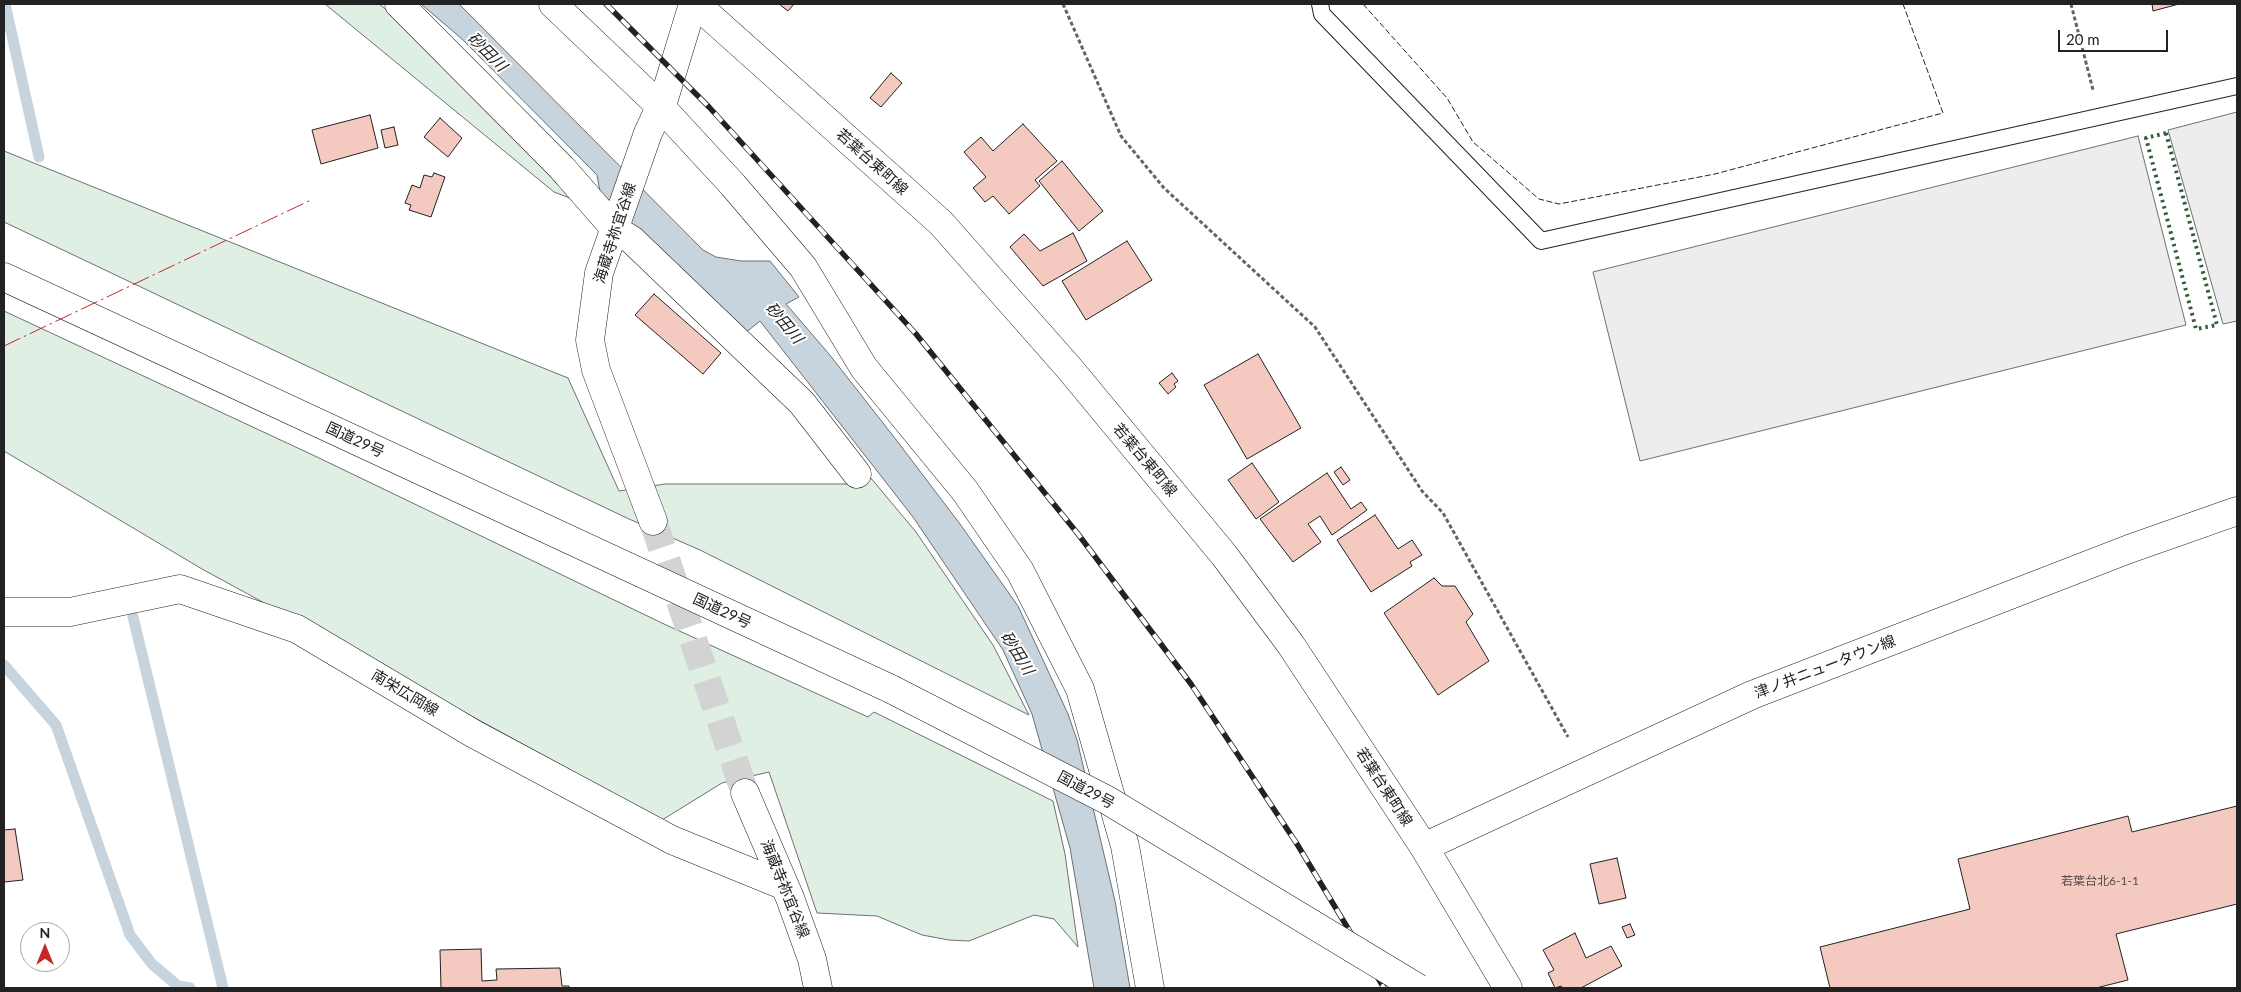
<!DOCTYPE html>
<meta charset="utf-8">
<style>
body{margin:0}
#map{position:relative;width:2241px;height:992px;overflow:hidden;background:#fff;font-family:Lato,sans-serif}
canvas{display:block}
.frame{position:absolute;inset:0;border:5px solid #222;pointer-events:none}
.north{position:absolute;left:20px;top:922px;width:50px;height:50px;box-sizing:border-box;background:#fff;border:1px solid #a7a7a7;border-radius:50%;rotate:0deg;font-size:14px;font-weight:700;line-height:20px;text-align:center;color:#222}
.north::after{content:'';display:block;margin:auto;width:18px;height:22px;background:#c62828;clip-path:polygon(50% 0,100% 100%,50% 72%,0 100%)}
.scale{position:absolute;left:2058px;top:30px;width:110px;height:22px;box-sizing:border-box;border:2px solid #222;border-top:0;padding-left:6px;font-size:15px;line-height:18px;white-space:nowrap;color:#222;-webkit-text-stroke:4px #fff;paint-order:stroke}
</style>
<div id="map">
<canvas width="2241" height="992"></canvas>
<div class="frame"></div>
<div class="north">N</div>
<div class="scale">20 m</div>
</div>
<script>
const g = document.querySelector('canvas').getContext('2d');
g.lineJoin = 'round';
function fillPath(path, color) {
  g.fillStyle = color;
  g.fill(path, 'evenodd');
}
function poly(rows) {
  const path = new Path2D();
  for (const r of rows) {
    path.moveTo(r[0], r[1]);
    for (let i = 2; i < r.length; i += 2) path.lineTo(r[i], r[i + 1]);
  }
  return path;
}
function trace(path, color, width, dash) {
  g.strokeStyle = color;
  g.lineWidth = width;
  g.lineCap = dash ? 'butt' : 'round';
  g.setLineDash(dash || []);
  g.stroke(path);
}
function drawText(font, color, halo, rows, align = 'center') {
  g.font = font + ' Lato,"Noto Sans JP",sans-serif';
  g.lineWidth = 4;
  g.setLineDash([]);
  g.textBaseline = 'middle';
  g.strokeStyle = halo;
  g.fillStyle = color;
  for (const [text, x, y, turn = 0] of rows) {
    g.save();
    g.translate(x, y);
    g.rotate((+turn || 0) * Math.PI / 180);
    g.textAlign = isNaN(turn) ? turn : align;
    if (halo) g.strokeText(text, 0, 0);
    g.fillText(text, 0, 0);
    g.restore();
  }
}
const green = poly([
 [325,4,379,4,418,34,517,132,555,182,575,200,554,192,325,4],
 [4,151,568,378,619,491,665,484,850,484,865,471,916,532,993,645,1029,715,700,550,629,519,4,222,4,151],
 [4,311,317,457,664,624,868,717,874,712,1053,801,1065,854,1078,947,1054,919,1034,915,969,941,949,940,922,935,877,916,817,913,769,772,722,783,662,820,202,569,4,451,4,311]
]);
const parking = poly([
 [2237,112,2237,321,2223,324,2168,130,2237,112],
 [2138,136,2186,325,1640,461,1593,272,2138,136]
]);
const water = poly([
 [421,4,459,4,703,250,716,257,741,261,770,261,799,297,786,304,829,354,894,437,960,524,1018,606,1068,714,1077,740,1115,901,1130,988,1094,988,1070,848,1032,714,1003,650,913,517,760,321,744,334,602,203,597,175,462,39,421,4]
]);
const stream = poly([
 [5,4,39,157],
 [133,617,223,988],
 [4,665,56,725,130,935,152,964,178,986,190,988]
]);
const building = poly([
 [779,4,794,4,788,11,779,4],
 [2152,4,2179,4,2153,11,2152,4],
 [891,73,902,83,881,107,870,98,891,73],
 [370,115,378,148,321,164,312,130,370,115],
 [440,118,462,138,448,157,424,137,440,118],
 [1023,124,1057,161,1035,180,1040,186,1009,214,993,196,985,202,973,188,986,177,964,152,981,137,993,151,1023,124],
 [394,127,398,145,385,148,381,130,394,127],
 [1062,161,1103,211,1079,231,1039,181,1062,161],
 [434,173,445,177,431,217,409,210,411,205,405,203,412,185,420,188,424,175,432,177,434,173],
 [1073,233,1087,261,1043,286,1010,247,1024,234,1040,251,1073,233],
 [1127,241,1152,280,1086,320,1062,281,1127,241],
 [654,294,721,353,703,374,635,315,654,294],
 [1258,354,1301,428,1247,459,1204,385,1258,354],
 [1172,373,1178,381,1174,384,1176,387,1168,394,1159,383,1172,373],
 [1252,463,1279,502,1256,519,1228,480,1252,463],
 [1341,467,1350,480,1343,485,1334,472,1341,467],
 [1327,473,1351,509,1361,502,1367,510,1332,535,1320,516,1308,524,1321,542,1293,562,1260,519,1327,473],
 [1375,515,1398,549,1412,540,1422,555,1410,562,1412,566,1371,592,1337,540,1375,515],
 [1434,578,1442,586,1455,586,1473,614,1466,622,1489,661,1438,695,1384,613,1434,578],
 [2237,806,2237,904,2116,934,2128,980,2096,988,1830,988,1820,947,1970,909,1958,859,2128,816,2132,832,2237,806],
 [15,829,23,880,4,882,4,830,15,829],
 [1617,858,1626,898,1599,904,1590,864,1617,858],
 [1630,924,1635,935,1627,938,1622,927,1630,924],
 [1575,933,1586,958,1611,946,1622,966,1581,988,1563,988,1561,986,1555,988,1548,973,1554,970,1543,950,1575,933],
 [481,949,482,981,497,980,496,969,560,968,562,986,569,986,569,988,441,988,440,950,481,949]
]);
const streetTunnel = poly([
 [653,521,745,793]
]);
const path = poly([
 [1063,4,1121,136,1164,188,1315,327,1422,491,1443,513,1568,737],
 [2071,4,2093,90]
]);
const lane = poly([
 [1320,4,1322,14,1541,241,2237,86]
]);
const street = poly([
 [399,4,562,168,616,230,632,240,802,403,857,474],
 [553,4,661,107,733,185,803,267,864,368,965,491,1020,571,1080,689,1125,846,1150,988],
 [653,521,596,370,590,340,599,273,648,133,664,99,693,4],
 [4,612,70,612,180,589,297,629,474,734,672,840,785,886],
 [745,793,790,898,812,959,818,988]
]);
const secondary = poly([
 [696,4,941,223,1069,368,1224,555,1291,645,1424,847,1508,988],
 [1424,847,1752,695,2129,549,2237,511]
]);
const highway = poly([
 [4,277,891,689]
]);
const rail = poly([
 [606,4,709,107,916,334,1078,534,1191,684,1297,844,1384,988]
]);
const highwayBridge = poly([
 [891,689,1107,800,1418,988]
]);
const hedge = poly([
 [2166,133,2217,325,2196,329,2146,138,2166,133]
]);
const fence = poly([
 [1363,4,1447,98,1473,142,1539,199,1559,204,1715,174,1943,113,1903,4]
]);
const power = poly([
 [4,346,311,200]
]);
const numberNames = [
 ["若葉台北6-1-1",2100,881]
];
const streetNames = [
 ["若葉台東町線",872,162,42],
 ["海蔵寺祢宜谷線",615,233,-72],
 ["国道29号",355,440,25],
 ["若葉台東町線",1145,460,50],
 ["国道29号",722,611,25],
 ["津ノ井ニュータウン線",1825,667,-21],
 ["南栄広岡線",405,693,31],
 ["若葉台東町線",1384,787,57],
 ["国道29号",1086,790,28],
 ["海蔵寺祢宜谷線",785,889,68]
];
const waterNames = [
 ["砂田川",487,52,45],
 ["砂田川",784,323,50],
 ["砂田川",1017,653,58]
];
fillPath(green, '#e0efe3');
trace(green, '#6f6f6f', 1);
fillPath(parking, '#ededed');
trace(parking, '#6f6f6f', 1);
fillPath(water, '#c7d3dd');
trace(water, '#6f6f6f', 1);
trace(stream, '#c7d3dd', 11);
fillPath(building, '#f3c9c0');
trace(building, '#222', 1);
trace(streetTunnel, '#d3d3d3', 28, [28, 14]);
trace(lane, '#222', 18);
trace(street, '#222', 29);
trace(secondary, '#222', 29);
trace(highway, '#222', 29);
trace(path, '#646464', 3, [4, 2.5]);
trace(lane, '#fff', 16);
trace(street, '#fff', 28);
trace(secondary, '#fff', 28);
trace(highway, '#fff', 28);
trace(rail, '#222', 5.5);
trace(rail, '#fff', 4, [11]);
trace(highwayBridge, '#222', 29, []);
trace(highwayBridge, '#fff', 28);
trace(hedge, '#2f5e38', 4, [2.5, 4]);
trace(fence, '#222', 1, [6, 2.5]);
trace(power, '#c62828', 1, [18, 4, 2.5, 4]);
drawText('12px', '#564c4a', null, numberNames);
drawText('15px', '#222', '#fff', streetNames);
drawText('italic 16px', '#222', '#fff', waterNames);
</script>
